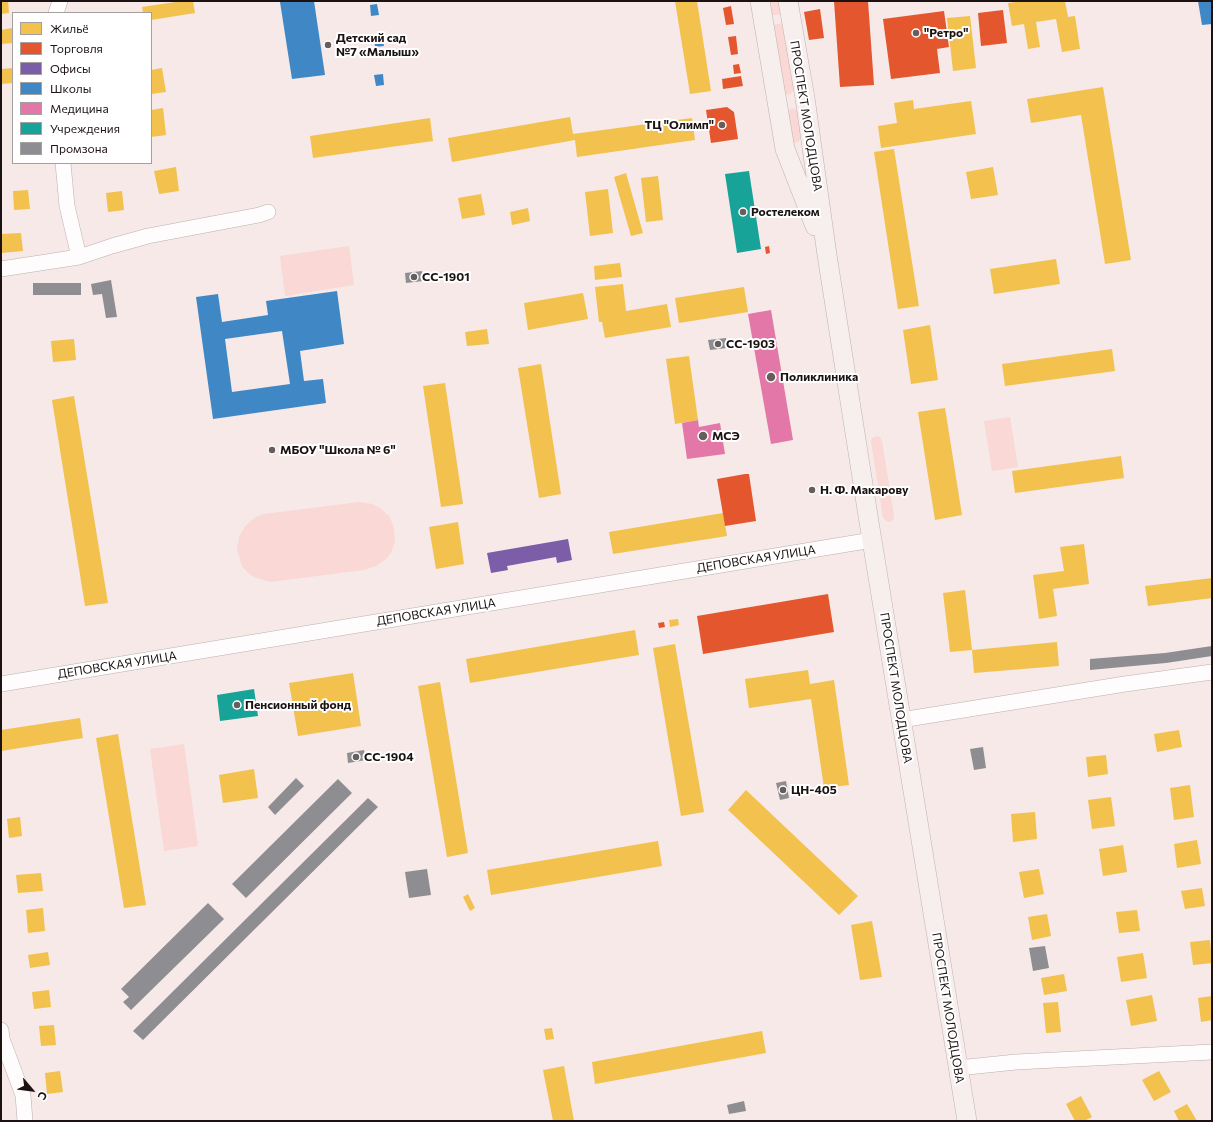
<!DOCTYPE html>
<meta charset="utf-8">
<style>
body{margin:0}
#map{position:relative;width:1213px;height:1122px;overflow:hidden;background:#f6e9e8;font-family:Commissioner,sans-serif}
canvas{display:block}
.frame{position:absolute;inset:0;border:2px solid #1c1212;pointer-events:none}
.legend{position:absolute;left:12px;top:12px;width:140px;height:152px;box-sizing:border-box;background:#fff;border:1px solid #a4a0a0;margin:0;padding:5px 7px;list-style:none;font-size:12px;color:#1c1212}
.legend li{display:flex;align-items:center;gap:8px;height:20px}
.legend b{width:20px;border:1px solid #a4a0a0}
.north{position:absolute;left:12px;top:1070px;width:40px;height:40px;-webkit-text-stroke:3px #fff;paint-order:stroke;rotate:118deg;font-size:11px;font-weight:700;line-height:16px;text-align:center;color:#1c1212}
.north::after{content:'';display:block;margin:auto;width:14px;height:18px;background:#1c1212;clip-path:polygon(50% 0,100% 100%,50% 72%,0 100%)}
</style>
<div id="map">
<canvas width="1213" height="1122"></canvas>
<div class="frame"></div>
<ul class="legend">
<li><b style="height:11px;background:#f2c14e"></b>Жильё</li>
<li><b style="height:11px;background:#e4572e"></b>Торговля</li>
<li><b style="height:11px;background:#7b5ea7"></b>Офисы</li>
<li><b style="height:11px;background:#3f88c5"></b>Школы</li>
<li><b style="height:11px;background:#e377a8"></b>Медицина</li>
<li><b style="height:11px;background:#17a398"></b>Учреждения</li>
<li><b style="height:11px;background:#8d8d92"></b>Промзона</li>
</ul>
<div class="north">С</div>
</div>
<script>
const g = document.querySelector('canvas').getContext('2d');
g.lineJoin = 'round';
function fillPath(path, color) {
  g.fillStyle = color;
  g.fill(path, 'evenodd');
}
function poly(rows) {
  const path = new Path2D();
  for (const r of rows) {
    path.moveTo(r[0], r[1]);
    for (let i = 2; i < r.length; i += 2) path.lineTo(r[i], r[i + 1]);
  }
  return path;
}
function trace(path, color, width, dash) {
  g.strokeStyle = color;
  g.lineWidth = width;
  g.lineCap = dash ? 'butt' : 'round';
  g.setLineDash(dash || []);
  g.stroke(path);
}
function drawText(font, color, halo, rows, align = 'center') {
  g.font = font + ' Commissioner,sans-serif';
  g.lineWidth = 4;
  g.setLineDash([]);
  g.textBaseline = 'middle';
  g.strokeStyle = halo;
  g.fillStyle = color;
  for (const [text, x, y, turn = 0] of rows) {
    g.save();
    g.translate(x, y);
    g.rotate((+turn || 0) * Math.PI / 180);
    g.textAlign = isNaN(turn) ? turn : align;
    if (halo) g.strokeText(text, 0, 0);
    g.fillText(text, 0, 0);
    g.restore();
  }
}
const green = poly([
 [767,1,779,1,782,14,769,16],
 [783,23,794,89,791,94,787,95,784,92,773,25],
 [794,108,798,112,801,138,798,142,794,143,791,140,787,113,790,109],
 [349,246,354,285,285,296,280,256],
 [1010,417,1018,467,992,471,984,421],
 [877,436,880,437,882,441,894,516,893,520,890,522,886,521,883,517,871,442,872,438],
 [359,502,372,504,380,508,390,517,394,529,395,541,391,553,386,559,376,566,364,570,270,582,254,577,247,572,242,566,237,550,239,537,245,526,256,517,264,514],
 [184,744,198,846,164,851,150,749]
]);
const homes = poly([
 [1,1,8,1,9,13,1,14],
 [182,1,193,1,195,13,151,20,151,13,143,13,142,7],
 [675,1,697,1,711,91,690,94],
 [1023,1,1065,1,1068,17,1075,16,1080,49,1062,52,1056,19,1036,22,1040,47,1028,49,1024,24,1012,26,1008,3],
 [970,16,976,68,953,71,947,18],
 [12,28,13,43,1,44,1,30],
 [13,68,13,83,1,84,1,69],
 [162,68,166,92,151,94,151,70],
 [1103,87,1131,260,1105,264,1081,115,1031,123,1027,99],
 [913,100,914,109,971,101,976,134,881,148,878,126,897,123,894,103],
 [163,108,166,135,151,137,151,110],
 [570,117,573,134,692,118,695,140,577,157,575,140,452,162,448,138],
 [430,118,433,141,313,158,310,136],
 [894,149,919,306,898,309,874,152],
 [176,167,179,191,159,194,154,171],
 [993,167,998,195,971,199,966,172],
 [626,173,643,233,631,236,614,177],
 [658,176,663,220,646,222,641,178],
 [608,189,613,233,590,236,585,192],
 [28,190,30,209,14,210,13,191],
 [122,191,124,210,108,212,106,193],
 [481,194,485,215,462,219,458,198],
 [528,208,530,221,512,225,510,212],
 [21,233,23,251,1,253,1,234],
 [1056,259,1060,284,994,294,990,269],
 [620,263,622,277,595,280,594,266],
 [623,284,626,311,667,304,671,327,605,338,602,322,599,322,595,287],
 [744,287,748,312,679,323,675,298],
 [583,293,588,319,528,330,524,303],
 [930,325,938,380,911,384,903,330],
 [487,329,489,344,467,346,465,332],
 [74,339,76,360,53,362,51,341],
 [1112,349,1115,371,1005,386,1002,364],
 [689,356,698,420,675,424,666,359],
 [541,364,561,494,539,498,518,368],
 [445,383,463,504,441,507,423,386],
 [74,396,108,603,85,606,52,400],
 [945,408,962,515,935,520,918,412],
 [1121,456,1124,478,1015,493,1012,471],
 [723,513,727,536,613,554,609,532],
 [458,522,464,564,436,569,429,527],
 [1084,544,1089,584,1053,589,1057,616,1039,619,1033,575,1064,571,1060,547],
 [1212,578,1212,598,1148,606,1145,586],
 [965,590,972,650,950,652,943,593],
 [678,619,679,625,670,627,669,620],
 [635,630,639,655,470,683,466,659],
 [1057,642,1059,666,974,673,972,650],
 [675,644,704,812,681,816,653,648],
 [808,670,810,684,834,680,849,785,824,788,811,699,749,708,745,679],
 [353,673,361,726,298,736,289,683],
 [440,682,468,853,447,857,418,686],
 [80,718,83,738,1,751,1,730],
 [1179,730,1182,747,1157,752,1154,734],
 [118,734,146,905,124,908,96,738],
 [1106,755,1108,774,1088,777,1086,757],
 [254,769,258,798,223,803,219,775],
 [1190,785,1194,817,1174,820,1170,788],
 [746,790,858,896,839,915,728,810],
 [1111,797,1115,826,1092,829,1088,800],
 [1035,812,1037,839,1013,842,1011,814],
 [20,817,22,836,9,838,7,819],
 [1197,840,1201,864,1177,868,1174,844],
 [658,841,662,866,491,895,487,870],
 [1123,845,1127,872,1103,876,1099,849],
 [1039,869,1044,894,1024,898,1019,872],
 [41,873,43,891,18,893,16,875],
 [1202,888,1205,906,1185,909,1181,891],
 [468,894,475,908,470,911,463,897],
 [43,908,45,931,28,933,26,910],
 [1137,910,1140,931,1119,933,1116,912],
 [1047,914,1051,936,1032,940,1028,917],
 [872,921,882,977,860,980,851,925],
 [1210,940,1212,963,1193,965,1190,942],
 [48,952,50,965,30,968,28,955],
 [1143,953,1147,978,1121,982,1117,957],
 [1064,974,1067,991,1044,995,1041,978],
 [49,990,51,1007,34,1009,32,992],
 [1152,995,1157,1021,1131,1026,1126,1000],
 [1212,996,1212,1020,1201,1022,1198,998],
 [1058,1002,1061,1032,1046,1033,1043,1003],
 [54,1025,56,1045,41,1046,39,1026],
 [552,1028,554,1039,546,1040,544,1029],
 [762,1031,766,1053,595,1084,592,1062],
 [564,1066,574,1121,553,1121,543,1070],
 [60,1071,63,1092,47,1094,45,1073],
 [1159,1071,1171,1092,1154,1101,1142,1080],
 [1081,1096,1092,1117,1084,1121,1075,1121,1066,1104],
 [1187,1104,1197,1121,1179,1121,1174,1111]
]);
const shops = poly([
 [834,1,868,1,874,85,840,87],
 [731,6,734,24,726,25,723,8],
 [820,9,824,38,809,40,804,12],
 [1003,10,1007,43,981,46,978,13],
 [944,11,949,47,937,49,940,73,891,79,883,19],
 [736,36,738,54,731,55,728,37],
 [739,64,741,73,734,74,733,65],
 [741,76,743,86,723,89,722,79],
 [727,107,734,112,738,139,711,143,706,110],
 [769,246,770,253,766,254,765,247],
 [745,474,749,474,756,521,725,526,717,479],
 [828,594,834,632,703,654,697,616],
 [664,622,665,627,659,628,658,623]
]);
const offices = poly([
 [568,539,572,560,557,563,556,557,507,566,508,570,491,573,487,553]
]);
const schools = poly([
 [289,1,314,1,325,75,292,79,280,2],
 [1198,1,1212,1,1212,24,1202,25],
 [377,4,379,15,371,16,370,5],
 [382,35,384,46,375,47,374,37],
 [383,74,384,85,376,86,374,75],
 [337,291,344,344,300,351,304,381,323,379,326,403,213,419,196,297,218,294,222,322,268,315,266,301],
 [282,331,290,384,232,392,225,339]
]);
const health = poly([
 [771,310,793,440,771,444,748,314],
 [698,420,699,427,720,423,725,454,687,459,682,423]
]);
const public = poly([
 [749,171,761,249,737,253,725,174],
 [254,689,258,716,220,721,217,695]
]);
const industry = poly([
 [422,271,423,281,406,283,405,273],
 [111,280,117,317,106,318,102,294,93,295,91,284],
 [33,283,81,283,81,295,33,295],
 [726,338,727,348,710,350,708,340],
 [1212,646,1212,656,1166,663,1090,670,1090,659,1165,653],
 [983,747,986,768,974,770,970,749],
 [364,750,366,760,348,763,347,753],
 [296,778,304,786,275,815,268,807],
 [338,779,352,793,246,898,232,884],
 [786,781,789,798,780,800,776,783],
 [368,798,378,807,143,1040,133,1031],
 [427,869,431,895,409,898,405,872],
 [208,903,224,919,131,1010,123,1002,129,997,121,989],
 [1045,946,1049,968,1033,971,1029,948],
 [744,1101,746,1111,729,1114,727,1105]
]);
const minor = poly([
 [56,13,60,1],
 [63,163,67,206,79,257],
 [1,269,79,257,112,246,148,236,259,215,268,212],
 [1,684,872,540],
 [901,720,1125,684,1212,672],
 [1,1030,2,1039,23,1095,25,1121],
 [958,1068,1016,1062,1212,1052]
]);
const major = poly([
 [760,1,785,149,815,226],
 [788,1,805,98,827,255,869,522,967,1121]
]);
const markers = [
 [916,33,4,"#685d5d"],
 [328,45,4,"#685d5d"],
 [722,125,4,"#685d5d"],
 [743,212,4,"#685d5d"],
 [414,277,4,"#685d5d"],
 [718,344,4,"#685d5d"],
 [771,377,5,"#685d5d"],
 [703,436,5,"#685d5d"],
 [272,450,4,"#685d5d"],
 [812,490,4,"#685d5d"],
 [237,705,4,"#685d5d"],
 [356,757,4,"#685d5d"],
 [783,790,4,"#685d5d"]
];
const poiNames = [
 ["\"Ретро\"",924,33],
 ["Детский сад",336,38],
 ["№7 «Малыш»",336,52],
 ["ТЦ \"Олимп\"",714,125,"right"],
 ["Ростелеком",751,212],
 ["СС-1901",422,277],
 ["СС-1903",726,344],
 ["Поликлиника",780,377],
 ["МСЭ",712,436],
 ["МБОУ \"Школа № 6\"",280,450],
 ["Н. Ф. Макарову",820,490],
 ["Пенсионный фонд",245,705],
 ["СС-1904",364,757],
 ["ЦН-405",791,790]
];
const streetNames = [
 ["ПРОСПЕКТ МОЛОДЦОВА",806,116,81],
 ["ДЕПОВСКАЯ УЛИЦА",756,559,-9],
 ["ДЕПОВСКАЯ УЛИЦА",436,612,-9],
 ["ДЕПОВСКАЯ УЛИЦА",117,665,-9],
 ["ПРОСПЕКТ МОЛОДЦОВА",896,688,81],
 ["ПРОСПЕКТ МОЛОДЦОВА",948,1008,81]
];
fillPath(green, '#f9d8d5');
fillPath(homes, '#f2c14e');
fillPath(shops, '#e4572e');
fillPath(offices, '#7b5ea7');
fillPath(schools, '#3f88c5');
fillPath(health, '#e377a8');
fillPath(public, '#17a398');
fillPath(industry, '#8d8d92');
trace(minor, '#bbb0af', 16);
trace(major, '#c2b1b0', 20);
trace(minor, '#fefcfc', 15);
trace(major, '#f7eeee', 19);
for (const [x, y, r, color] of markers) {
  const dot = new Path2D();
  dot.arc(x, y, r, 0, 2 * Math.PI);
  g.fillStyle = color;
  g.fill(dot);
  trace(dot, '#fff', 1.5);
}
drawText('bold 12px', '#1c1212', '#fff', poiNames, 'left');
drawText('12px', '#1c1212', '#fff', streetNames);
</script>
